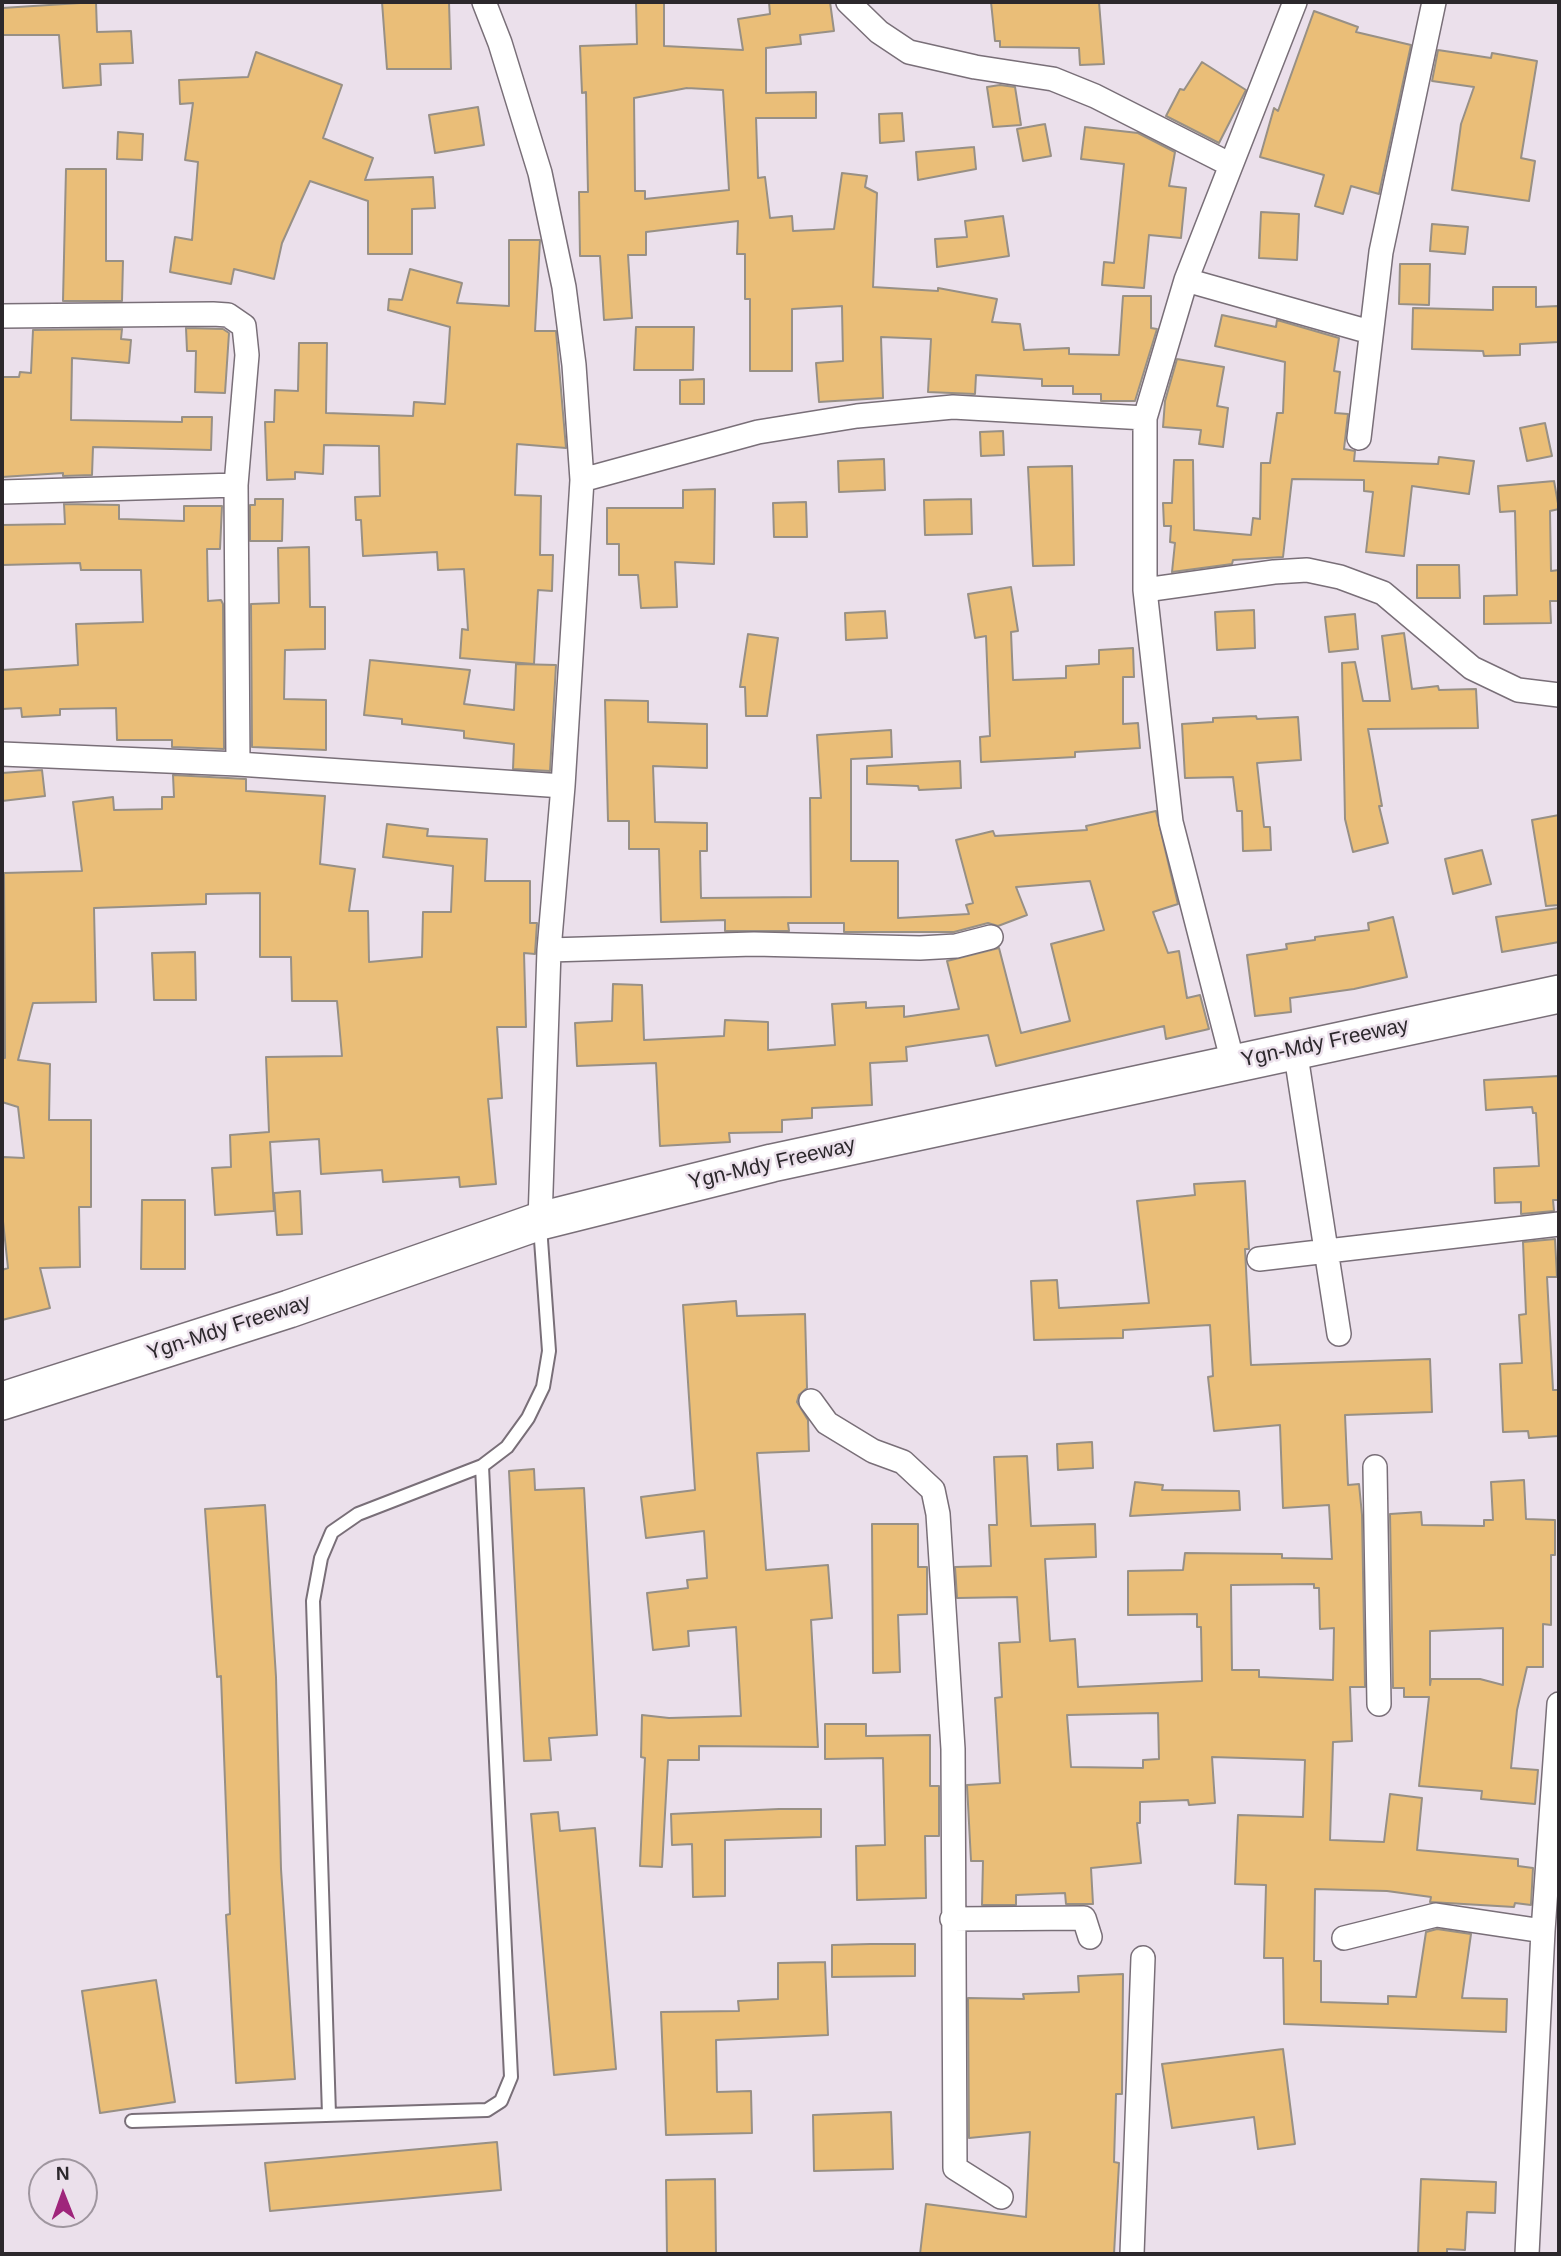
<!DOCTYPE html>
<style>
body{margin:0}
#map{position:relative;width:1561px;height:2256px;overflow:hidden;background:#ebe0eb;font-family:Helvetica,sans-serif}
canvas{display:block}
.frame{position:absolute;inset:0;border:4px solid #2c282c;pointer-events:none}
.north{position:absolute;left:28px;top:2158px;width:70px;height:70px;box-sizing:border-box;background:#ebe0eb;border:2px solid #9f969f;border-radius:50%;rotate:359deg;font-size:19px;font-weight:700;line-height:28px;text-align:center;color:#2c282c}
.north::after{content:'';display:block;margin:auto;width:24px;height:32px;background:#9f257b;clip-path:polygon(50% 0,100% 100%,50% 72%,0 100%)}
</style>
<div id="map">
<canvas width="1561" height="2256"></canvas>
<div class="frame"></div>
<div class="north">N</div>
</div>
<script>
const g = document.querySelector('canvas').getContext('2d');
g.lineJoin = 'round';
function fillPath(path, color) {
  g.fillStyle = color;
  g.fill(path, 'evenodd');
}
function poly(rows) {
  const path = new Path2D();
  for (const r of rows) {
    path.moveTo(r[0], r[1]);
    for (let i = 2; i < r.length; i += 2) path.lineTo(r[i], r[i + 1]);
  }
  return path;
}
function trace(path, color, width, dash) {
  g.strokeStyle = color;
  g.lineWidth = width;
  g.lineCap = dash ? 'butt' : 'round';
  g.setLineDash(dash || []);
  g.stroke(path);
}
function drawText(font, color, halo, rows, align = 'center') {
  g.font = font + ' Helvetica,sans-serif';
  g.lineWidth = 5;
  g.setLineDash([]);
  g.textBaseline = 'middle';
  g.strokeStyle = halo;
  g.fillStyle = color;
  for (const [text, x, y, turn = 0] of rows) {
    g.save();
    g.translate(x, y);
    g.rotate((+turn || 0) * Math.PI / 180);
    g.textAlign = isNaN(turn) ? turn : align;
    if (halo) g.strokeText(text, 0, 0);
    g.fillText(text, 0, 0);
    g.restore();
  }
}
const building = poly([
 [96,2,97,32,131,31,133,63,100,64,101,85,63,88,59,35,2,35,2,8,96,2],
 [382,2,449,2,451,69,387,69,382,2],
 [636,2,664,2,664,46,743,50,738,19,770,14,769,2,830,2,834,31,800,35,801,44,766,48,766,93,816,92,816,118,756,118,758,178,765,177,770,218,792,216,793,231,834,229,842,173,867,176,865,187,877,193,873,287,938,291,938,288,997,299,992,322,1020,324,1024,350,1069,348,1069,354,1119,355,1123,296,1151,296,1151,328,1157,329,1135,401,1101,401,1101,394,1073,394,1073,386,1042,386,1042,379,976,375,975,394,928,392,931,339,881,337,883,398,819,402,816,363,843,361,842,306,792,309,792,371,750,371,750,299,745,299,745,254,737,254,738,221,646,232,646,255,628,255,632,318,604,320,600,256,580,256,579,192,588,192,586,92,582,93,580,46,637,44,636,2],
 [687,88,723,90,729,190,645,199,645,191,635,191,634,98,687,88],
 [991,2,1099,2,1104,64,1080,65,1079,48,1000,47,1000,41,995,41,991,2],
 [1314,11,1358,27,1356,32,1411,45,1379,194,1351,186,1343,214,1315,206,1324,175,1260,157,1274,108,1278,111,1314,11],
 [1438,50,1491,58,1492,53,1537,61,1521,158,1535,161,1529,201,1452,190,1461,124,1474,87,1432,81,1438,50],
 [256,52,342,85,323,138,373,158,365,180,433,177,435,208,412,209,412,254,368,254,368,201,310,181,282,243,274,279,234,269,231,284,170,272,175,237,192,240,198,162,185,160,193,103,180,104,179,80,248,77,256,52],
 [1202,62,1246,90,1219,143,1166,116,1180,89,1184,90,1202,62],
 [1000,85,1015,87,1021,125,993,127,987,87,1000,85],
 [478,107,484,145,435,153,429,115,478,107],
 [902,113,904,141,880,143,879,114,902,113],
 [1045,124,1051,156,1023,161,1017,129,1045,124],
 [1085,127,1138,133,1175,152,1169,186,1186,188,1181,238,1149,235,1144,288,1102,285,1104,262,1114,263,1124,164,1081,159,1085,127],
 [118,132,143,134,142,160,117,159,118,132],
 [974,147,976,169,918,180,916,152,974,147],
 [66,169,106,169,106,261,123,261,122,301,63,301,66,169],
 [1261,212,1299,214,1297,260,1259,258,1261,212],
 [1003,216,1009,256,937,267,935,239,967,237,965,221,1003,216],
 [1432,224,1468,227,1465,254,1430,251,1432,224],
 [509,240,540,240,535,331,556,331,566,448,517,444,515,495,541,496,540,555,553,555,552,591,538,590,534,664,460,658,462,629,468,630,464,569,438,570,437,552,363,556,361,520,356,520,355,497,380,496,379,446,324,445,323,474,295,472,295,479,267,480,265,422,274,422,275,390,298,391,299,343,327,343,326,413,413,416,414,402,445,404,450,327,388,310,389,299,402,300,410,269,462,283,457,303,509,306,509,240],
 [1400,264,1430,264,1429,305,1399,304,1400,264],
 [1493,287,1536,287,1536,307,1559,306,1559,342,1520,344,1520,355,1484,356,1483,351,1412,349,1413,308,1493,310,1493,287],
 [1222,315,1276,327,1277,320,1339,338,1334,371,1340,372,1335,413,1348,414,1344,449,1355,451,1354,461,1438,464,1439,457,1474,461,1469,494,1412,486,1404,556,1366,552,1373,492,1364,491,1364,480,1292,479,1283,557,1233,560,1232,564,1172,572,1175,543,1170,542,1171,526,1164,526,1163,503,1172,503,1174,460,1193,460,1194,530,1251,535,1253,518,1260,519,1261,463,1270,463,1277,413,1283,413,1285,362,1215,346,1222,315],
 [636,327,694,327,693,370,634,370,636,327],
 [186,328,223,329,229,333,225,393,195,392,196,351,187,351,186,328],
 [122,329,121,339,131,340,129,363,72,358,71,420,182,422,182,417,212,417,211,450,93,447,92,475,63,476,63,473,2,477,2,377,19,377,20,372,31,373,33,330,122,329],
 [1177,359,1224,367,1217,406,1228,408,1223,447,1199,444,1201,430,1163,427,1165,401,1177,359],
 [704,379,704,404,680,404,680,380,704,379],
 [1545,423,1552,456,1527,461,1520,428,1545,423],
 [1003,431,1004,455,981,456,980,432,1003,431],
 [884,459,885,490,839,492,838,461,884,459],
 [1072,466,1074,565,1033,566,1028,467,1072,466],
 [1554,481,1559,509,1550,511,1551,571,1559,570,1559,601,1550,601,1551,623,1484,624,1484,596,1517,595,1515,511,1500,512,1498,486,1554,481],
 [715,489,714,564,675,562,677,607,641,608,638,575,619,575,619,544,607,544,607,508,683,508,683,490,715,489],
 [255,499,283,499,282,541,250,541,250,505,255,505,255,499],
 [971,499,972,534,925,535,924,500,971,499],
 [806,502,807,537,774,537,773,503,806,502],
 [64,504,119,505,119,519,184,521,184,506,222,506,220,549,207,549,208,601,221,600,223,604,224,749,172,747,172,740,117,740,116,708,60,709,60,715,22,717,21,708,2,709,2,670,78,665,76,624,143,622,141,570,81,570,80,563,2,565,2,525,65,524,64,504],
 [309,547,310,607,325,607,325,649,285,650,284,699,326,700,326,750,252,747,251,604,279,603,278,548,309,547],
 [1417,565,1459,565,1460,598,1417,598,1417,565],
 [1011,587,1018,631,1011,632,1013,680,1066,678,1066,666,1099,664,1099,650,1133,648,1134,677,1123,677,1123,724,1138,723,1140,748,1075,752,1075,757,981,762,980,737,990,736,986,636,975,638,968,594,1011,587],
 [1254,610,1255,648,1217,650,1215,612,1254,610],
 [885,611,887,638,846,640,845,613,885,611],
 [1355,614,1358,649,1329,652,1325,617,1355,614],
 [1404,633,1412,689,1438,686,1439,690,1476,689,1478,728,1368,729,1382,806,1379,806,1388,843,1353,852,1345,819,1342,663,1355,662,1363,701,1390,701,1382,636,1404,633],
 [748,634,778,638,767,716,746,716,745,687,740,687,748,634],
 [370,660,470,670,464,704,514,710,516,664,556,665,550,771,513,769,514,744,464,738,464,731,402,724,402,719,364,715,370,660],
 [605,700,648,701,648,722,707,724,707,768,653,766,655,822,707,823,707,851,700,851,701,898,811,897,810,798,821,798,817,735,891,730,892,757,851,759,851,861,898,861,898,918,969,914,966,905,973,903,956,840,993,831,995,836,1087,830,1086,826,1156,811,1178,904,1153,912,1168,953,1179,951,1187,998,1200,995,1209,1029,1166,1039,1164,1026,996,1066,988,1035,906,1047,907,1061,870,1063,872,1105,812,1108,812,1118,782,1120,782,1132,729,1133,730,1142,660,1146,656,1063,577,1066,575,1023,612,1021,613,984,642,985,644,1040,724,1036,725,1020,768,1022,768,1050,835,1045,832,1004,866,1002,866,1008,904,1006,904,1017,959,1009,947,961,999,948,1021,1033,1070,1021,1051,944,1104,930,1090,881,1016,887,1027,915,998,926,988,923,954,932,844,932,844,923,788,923,789,931,725,931,725,920,661,922,659,849,629,849,629,821,608,821,605,700],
 [1256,716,1257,719,1298,717,1301,760,1257,763,1264,827,1270,827,1271,850,1243,851,1242,811,1237,811,1233,777,1185,778,1182,724,1213,722,1213,718,1256,716],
 [960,761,961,788,919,790,918,786,867,784,867,766,960,761],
 [42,770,45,796,2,801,2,773,42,770],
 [173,775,246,779,246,791,325,796,320,864,355,869,349,911,368,911,369,962,422,957,423,912,451,912,453,866,383,857,387,824,428,829,427,836,487,839,485,881,530,881,530,923,537,923,535,954,524,953,526,1027,497,1027,502,1098,488,1099,496,1184,460,1187,459,1177,383,1182,382,1170,321,1174,319,1139,270,1142,274,1211,215,1215,212,1168,231,1167,230,1135,269,1132,266,1057,342,1056,337,1001,292,1001,291,957,260,957,260,893,206,894,206,904,94,908,96,1002,33,1003,18,1060,50,1064,49,1120,91,1120,91,1207,79,1207,80,1267,40,1268,50,1308,2,1320,2,1270,8,1268,2,1212,3,1157,24,1158,18,1107,2,1102,2,1058,5,1058,4,873,82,871,73,802,113,797,114,810,162,809,162,797,174,797,173,775],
 [1559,815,1559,905,1546,906,1532,820,1559,815],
 [1482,850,1491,884,1453,894,1445,859,1482,850],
 [1559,908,1559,942,1502,952,1496,917,1559,908],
 [1393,917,1407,977,1354,989,1290,998,1291,1012,1255,1016,1247,955,1287,949,1286,944,1315,940,1315,937,1369,930,1368,923,1393,917],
 [195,952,196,1000,154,1000,152,953,195,952],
 [1559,1076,1559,1200,1553,1200,1554,1211,1521,1214,1521,1202,1495,1203,1494,1168,1539,1166,1536,1113,1533,1113,1532,1107,1486,1110,1484,1080,1559,1076],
 [1245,1181,1249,1249,1245,1249,1251,1365,1430,1359,1432,1412,1345,1415,1348,1485,1359,1484,1362,1515,1365,1687,1350,1687,1352,1741,1333,1742,1330,1840,1384,1842,1390,1794,1422,1798,1417,1850,1518,1859,1518,1866,1533,1868,1531,1905,1515,1903,1514,1907,1430,1902,1431,1897,1387,1891,1315,1889,1314,1961,1321,1961,1321,2002,1388,2004,1388,1996,1416,1997,1426,1932,1437,1929,1471,1934,1462,1998,1507,1999,1506,2032,1284,2024,1283,1958,1264,1958,1266,1885,1235,1884,1238,1815,1303,1817,1305,1760,1212,1757,1215,1803,1189,1805,1188,1800,1140,1802,1140,1823,1137,1823,1141,1863,1091,1868,1093,1904,1066,1904,1065,1893,1016,1895,1016,1905,982,1905,983,1861,971,1861,967,1785,1000,1783,995,1698,1002,1697,999,1643,1020,1642,1017,1597,957,1598,955,1567,991,1566,989,1525,997,1525,994,1457,1027,1456,1031,1526,1095,1524,1096,1557,1045,1559,1050,1641,1075,1639,1078,1687,1202,1681,1201,1627,1197,1627,1197,1614,1128,1615,1128,1571,1183,1570,1185,1553,1282,1554,1282,1558,1332,1559,1329,1505,1283,1508,1280,1425,1214,1431,1208,1377,1213,1376,1210,1325,1123,1330,1123,1338,1034,1340,1031,1281,1057,1280,1059,1308,1149,1303,1137,1201,1195,1195,1194,1184,1245,1181],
 [1314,1584,1314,1588,1319,1588,1320,1629,1334,1628,1333,1680,1259,1677,1259,1670,1232,1670,1231,1585,1314,1584],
 [1158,1713,1159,1759,1143,1760,1143,1768,1071,1767,1067,1715,1158,1713],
 [300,1191,302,1234,277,1235,274,1193,300,1191],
 [142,1200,185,1200,185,1269,141,1269,142,1200],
 [1555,1239,1557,1277,1547,1277,1553,1390,1559,1390,1559,1436,1529,1438,1528,1431,1503,1432,1500,1364,1522,1363,1519,1315,1526,1314,1523,1242,1555,1239],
 [736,1301,737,1316,805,1314,807,1388,799,1395,797,1402,808,1420,809,1451,757,1453,766,1570,828,1565,832,1618,811,1620,818,1747,699,1746,699,1760,668,1760,662,1867,640,1866,645,1758,641,1757,642,1715,669,1718,741,1716,736,1627,688,1631,689,1646,653,1650,647,1593,688,1588,687,1580,707,1578,704,1531,646,1538,641,1497,695,1490,683,1305,736,1301],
 [1092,1442,1093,1468,1058,1470,1057,1444,1092,1442],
 [534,1469,535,1490,584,1488,597,1735,549,1738,551,1760,524,1761,509,1471,534,1469],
 [1524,1480,1526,1519,1555,1520,1555,1555,1551,1555,1551,1625,1543,1624,1543,1667,1527,1667,1517,1710,1511,1768,1538,1770,1535,1804,1481,1799,1482,1791,1419,1786,1429,1697,1404,1697,1404,1688,1393,1688,1390,1514,1421,1512,1422,1525,1484,1526,1484,1520,1493,1520,1491,1482,1524,1480],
 [1503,1628,1503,1685,1480,1679,1431,1679,1430,1685,1430,1631,1503,1628],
 [1135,1482,1163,1485,1162,1490,1239,1491,1240,1510,1130,1516,1135,1482],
 [265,1505,276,1677,281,1869,295,2079,236,2083,226,1915,230,1914,221,1676,217,1677,205,1509,265,1505],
 [872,1524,918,1524,918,1567,927,1567,927,1614,898,1615,900,1672,873,1673,872,1524],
 [825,1724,866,1724,866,1736,930,1735,930,1786,939,1786,939,1836,925,1836,926,1898,857,1900,856,1846,885,1845,883,1758,825,1759,825,1724],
 [779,1809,821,1809,821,1837,725,1840,725,1896,693,1897,692,1844,672,1845,671,1814,779,1809],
 [558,1812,560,1831,595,1828,616,2069,554,2075,531,1814,558,1812],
 [870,1944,915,1944,915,1976,832,1977,832,1945,870,1944],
 [825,1962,828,2035,716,2040,717,2092,751,2091,752,2133,666,2135,661,2012,739,2011,738,2001,778,1999,778,1963,825,1962],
 [1123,1974,1122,2094,1116,2094,1114,2162,1119,2163,1114,2254,920,2254,926,2204,1026,2217,1030,2132,969,2138,968,1998,1024,1999,1023,1994,1079,1992,1078,1976,1123,1974],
 [156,1980,175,2102,100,2113,82,1991,156,1980],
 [1283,2049,1295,2144,1258,2149,1254,2117,1172,2128,1162,2064,1283,2049],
 [891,2112,893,2169,814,2171,813,2115,891,2112],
 [497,2142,501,2190,270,2211,265,2163,497,2142],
 [715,2179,716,2254,667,2254,666,2180,715,2179],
 [1421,2179,1496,2182,1495,2213,1467,2212,1465,2250,1447,2249,1447,2254,1418,2254,1421,2179]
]);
const lane = poly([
 [329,2115,313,1601,321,1558,332,1532,358,1514,482,1466,507,1447,528,1418,543,1387,549,1351,540,1226],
 [132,2121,487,2110,501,2101,511,2077,482,1466]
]);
const street = poly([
 [484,2,500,43,540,173,564,287,574,365,582,480,563,786,549,950,540,1221],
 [848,2,879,32,909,52,975,67,1053,79,1095,96,1231,165],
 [1186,280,1370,332],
 [2,316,213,314,228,315,244,326,247,355,236,485,238,764],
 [1359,438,1381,252,1434,2],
 [582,480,758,432,857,416,953,407,1145,418],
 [2,492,236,485],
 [1145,590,1274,572,1307,570,1340,577,1383,593,1472,668,1518,690,1559,695],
 [2,754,238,764,563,786],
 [549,950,754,944,920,948,956,946,991,937],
 [1295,1049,1339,1334],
 [1233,1063,1171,822,1145,590,1145,418,1186,280,1295,2],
 [1259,1259,1559,1224],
 [811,1401,827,1423,873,1451,903,1462,933,1490,938,1514,953,1749,955,2168,1001,2197],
 [1375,1467,1379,1704],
 [952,1919,1084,1918,1090,1937],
 [1344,1938,1436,1915,1543,1931],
 [1132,2254,1143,1958],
 [1527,2254,1543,1931,1559,1704]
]);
const primary = poly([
 [2,1401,289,1309,540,1221,772,1163,1559,994]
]);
const streetNames = [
 ["Ygn-Mdy Freeway",1325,1043,-12],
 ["Ygn-Mdy Freeway",772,1164,-13],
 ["Ygn-Mdy Freeway",229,1328,-18]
];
fillPath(building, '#eabe78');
trace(building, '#989085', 2);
trace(lane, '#796f78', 16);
trace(street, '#796f78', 26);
trace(primary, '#796f78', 40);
trace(lane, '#fff', 12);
trace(street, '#fff', 23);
trace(primary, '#fff', 37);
drawText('21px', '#2c282c', '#ebe0eb', streetNames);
</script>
